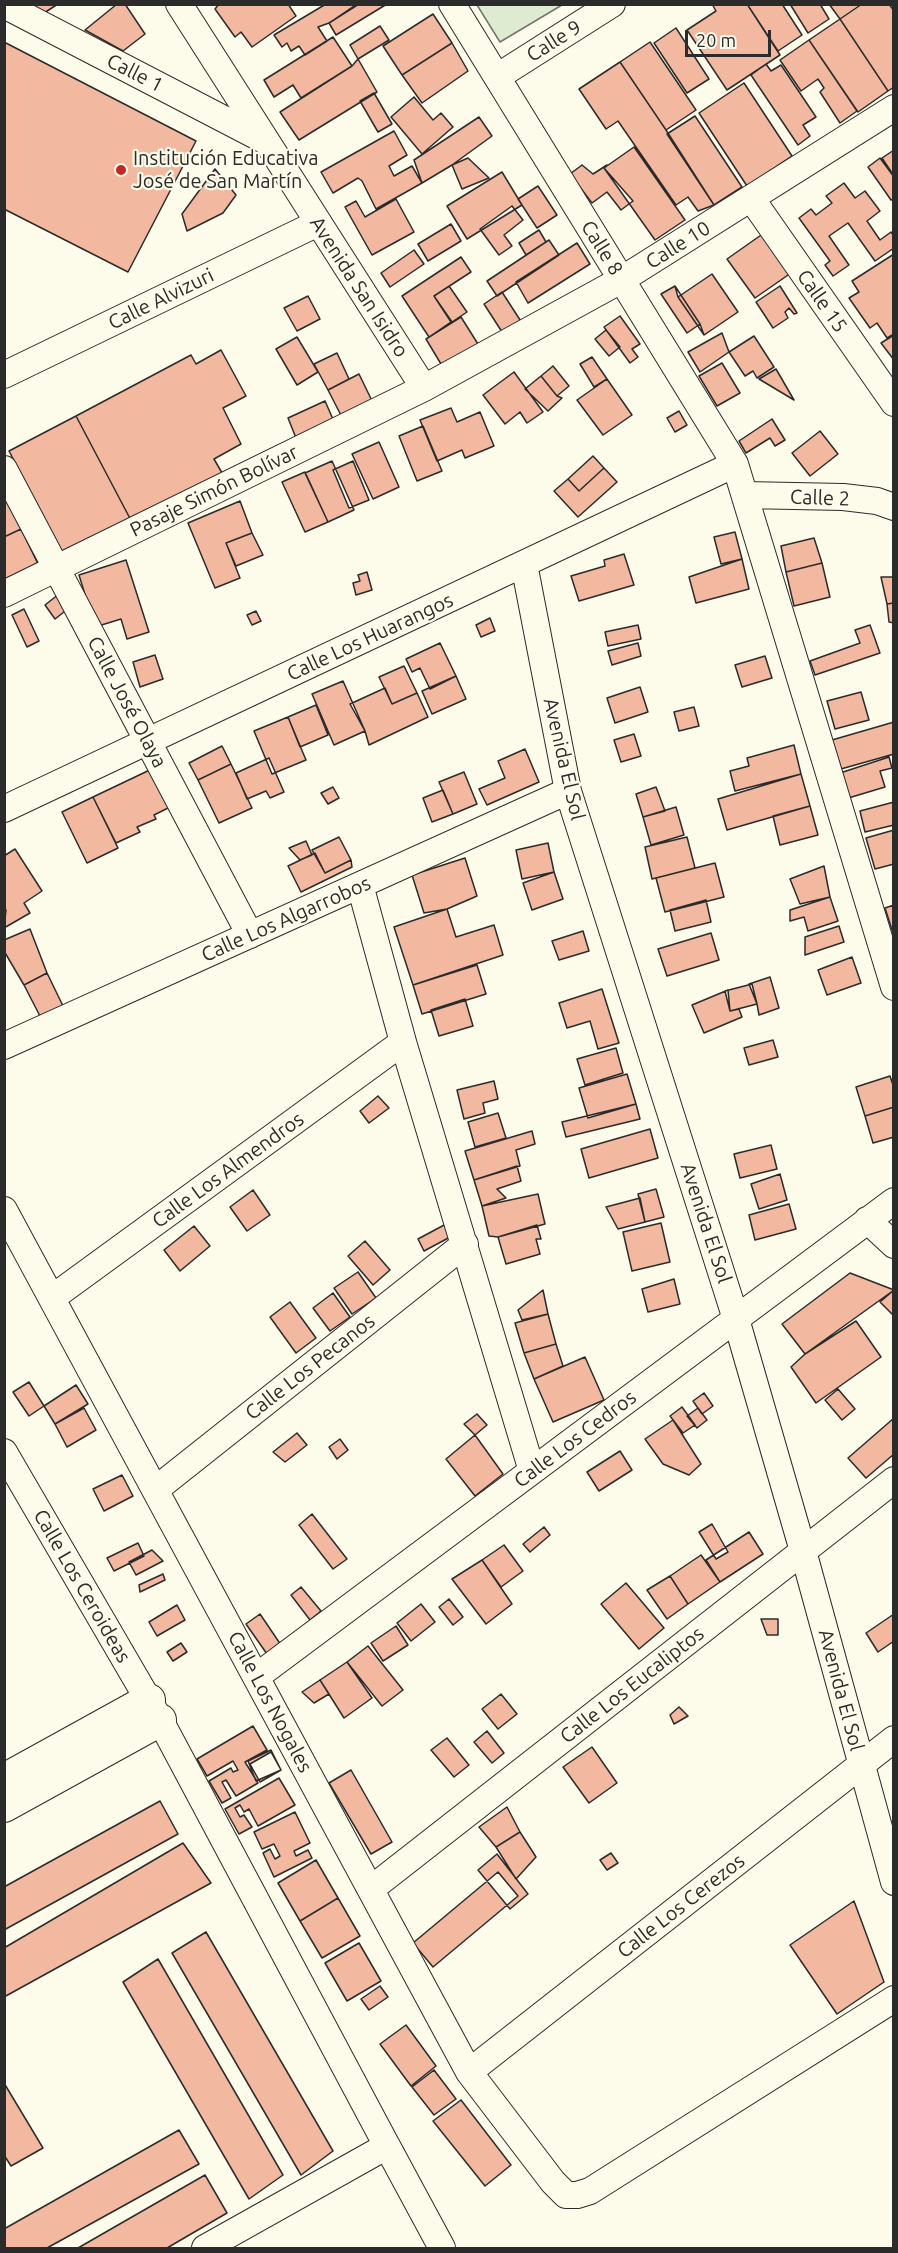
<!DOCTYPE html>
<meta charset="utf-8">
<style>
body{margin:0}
#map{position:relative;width:898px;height:2253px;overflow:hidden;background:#fdfbea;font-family:Ubuntu,sans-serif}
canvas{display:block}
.frame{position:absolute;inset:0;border:6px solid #2b2b2b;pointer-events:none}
.scale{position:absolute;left:685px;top:30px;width:86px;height:27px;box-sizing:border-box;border:3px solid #2b2b2b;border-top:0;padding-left:8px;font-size:18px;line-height:21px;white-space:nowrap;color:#2b2b2b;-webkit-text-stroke:4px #fdfbea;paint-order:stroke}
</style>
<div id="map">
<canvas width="898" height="2253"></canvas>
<div class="frame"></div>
<div class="scale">20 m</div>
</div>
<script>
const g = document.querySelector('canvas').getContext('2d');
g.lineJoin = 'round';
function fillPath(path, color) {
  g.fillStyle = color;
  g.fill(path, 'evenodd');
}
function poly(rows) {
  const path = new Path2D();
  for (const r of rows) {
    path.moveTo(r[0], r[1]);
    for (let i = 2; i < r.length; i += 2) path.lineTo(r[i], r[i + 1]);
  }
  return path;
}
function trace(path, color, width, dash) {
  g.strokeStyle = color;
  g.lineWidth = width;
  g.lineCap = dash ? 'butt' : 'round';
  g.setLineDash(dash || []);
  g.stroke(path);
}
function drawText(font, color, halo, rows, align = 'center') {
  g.font = font + ' Ubuntu,sans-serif';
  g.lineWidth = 4.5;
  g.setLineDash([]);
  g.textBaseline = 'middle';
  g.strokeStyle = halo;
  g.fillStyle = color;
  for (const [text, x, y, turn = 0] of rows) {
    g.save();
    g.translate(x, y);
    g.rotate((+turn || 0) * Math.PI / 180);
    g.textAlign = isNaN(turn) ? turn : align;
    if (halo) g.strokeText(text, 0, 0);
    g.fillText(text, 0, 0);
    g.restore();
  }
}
const green = poly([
 [477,5,562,5,500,42,477,5]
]);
const building = poly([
 [30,4,58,4,44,13,30,4],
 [117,4,125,4,145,34,123,51,85,30,117,4],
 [219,4,288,4,296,16,252,47,241,32,235,37,215,9,219,4],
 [326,4,357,4,329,23,318,27,327,41,305,55,299,46,291,51,287,43,282,47,274,35,326,4],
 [359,4,387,4,336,35,329,23,359,4],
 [712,4,747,4,780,55,727,90,687,30,716,11,712,4],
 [747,4,782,4,802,35,778,51,747,4],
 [790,4,820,4,829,19,808,33,790,4],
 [829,4,862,4,840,19,829,4],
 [862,4,889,4,894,11,894,87,888,91,840,19,862,4],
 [433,14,452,43,402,75,383,46,433,14],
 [840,19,888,91,858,112,809,40,840,19],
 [380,26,389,40,358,59,350,45,380,26],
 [676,28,709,79,687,93,654,43,676,28],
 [333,37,352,66,301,98,293,85,274,97,264,80,333,37],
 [809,40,857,111,840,123,820,92,824,88,818,79,801,91,780,60,809,40],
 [4,42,196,141,128,272,4,209,4,42],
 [650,42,696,110,666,130,620,62,650,42],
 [452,43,468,71,422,103,402,75,452,43],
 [358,59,377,92,299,140,280,112,352,66,358,59],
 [620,62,666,130,714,205,698,211,688,197,676,205,618,121,606,129,579,89,620,62],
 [766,64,771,71,781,65,816,117,803,125,810,136,798,145,751,75,766,64],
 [744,83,792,156,747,186,699,113,744,83],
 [374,93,392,124,378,132,360,101,374,93],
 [414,97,433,120,441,113,453,127,422,154,391,117,414,97],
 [695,116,742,187,714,205,667,134,695,116],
 [479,117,492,136,452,165,422,183,414,160,479,117],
 [394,131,407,155,389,166,394,176,412,166,422,183,376,209,362,181,358,178,333,193,321,172,394,131],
 [634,147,685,220,655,240,604,168,634,147],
 [894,150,894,176,882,158,894,150],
 [468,158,489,178,462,189,452,165,468,158],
 [880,158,894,177,894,199,891,200,868,167,880,158],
 [582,165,593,174,607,165,604,168,633,201,621,210,607,192,592,203,570,174,582,165],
 [215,169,236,195,223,213,187,231,182,214,215,169],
 [502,172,522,205,467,239,447,206,502,172],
 [844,183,855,198,865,191,880,211,867,221,880,240,891,232,894,236,894,248,875,261,848,223,829,236,849,265,833,276,825,265,830,261,799,218,811,209,816,215,832,203,826,196,844,183],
 [538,186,557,215,537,228,518,199,538,186],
 [396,199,414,232,372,255,345,207,356,201,365,217,396,199],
 [512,206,523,220,504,235,512,246,499,255,480,229,512,206],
 [451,224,461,241,428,261,418,244,451,224],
 [539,230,546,242,526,255,519,243,539,230],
 [764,233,791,273,755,298,727,259,764,233],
 [549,240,559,255,497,296,487,281,549,240],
 [577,243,590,264,528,303,516,282,577,243],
 [414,250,424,264,390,287,381,273,414,250],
 [894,254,894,334,887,338,877,323,870,328,849,298,859,292,852,281,894,254],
 [461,257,471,272,434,296,451,322,429,337,402,296,461,257],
 [712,274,738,312,704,335,678,297,712,274],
 [449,286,467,312,452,322,434,296,449,286],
 [675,286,700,324,704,335,678,297,675,286],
 [675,286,700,324,687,333,661,294,675,286],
 [780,286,797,313,794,314,789,308,785,312,788,318,773,328,756,302,780,286],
 [502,292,522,323,504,335,484,304,502,292],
 [308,296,320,319,297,331,284,308,308,296],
 [620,316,640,344,632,349,638,357,630,363,604,327,620,316],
 [461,317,483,352,447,374,426,339,461,317],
 [606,330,620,347,609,356,595,339,606,330],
 [722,333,729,352,700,372,688,352,722,333],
 [894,335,894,360,881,343,894,335],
 [754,336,774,367,757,378,753,371,745,376,729,352,754,336],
 [297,337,318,372,297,385,276,349,297,337],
 [221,350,246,396,223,408,241,444,214,459,225,478,134,526,76,416,191,355,196,364,221,350],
 [337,353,349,379,328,390,314,364,337,353],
 [592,357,607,379,594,387,580,364,592,357],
 [722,363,740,393,717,406,699,376,722,363],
 [553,366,569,386,557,396,541,376,553,366],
 [776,369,794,400,759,379,776,369],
 [514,372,543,412,527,423,520,412,505,424,483,395,514,372],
 [359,374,375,407,345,423,328,390,359,374],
 [541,376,557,396,562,398,548,411,525,389,541,376],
 [607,379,632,415,603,435,577,400,607,379],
 [325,401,336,426,298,443,288,418,325,401],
 [451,408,457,422,480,412,494,446,465,458,462,450,437,461,420,420,451,408],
 [679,411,687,425,675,432,667,418,679,411],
 [76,416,134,526,67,561,9,451,76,416],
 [772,419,785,440,775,446,770,438,746,453,739,441,772,419],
 [423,426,442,471,417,481,399,436,423,426],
 [820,431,838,454,810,476,792,453,820,431],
 [379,442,399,487,373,499,352,454,379,442],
 [593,456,604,468,579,491,568,479,593,456],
 [332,461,354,510,328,522,305,473,332,461],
 [353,461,369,500,349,508,333,470,353,461],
 [604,468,617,482,578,517,554,491,568,479,579,491,604,468],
 [305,472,328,522,305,532,282,482,305,472],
 [4,492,21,529,4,537,4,492],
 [240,501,252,533,226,543,240,578,215,588,188,523,240,501],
 [21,529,40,568,4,584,4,537,21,529],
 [735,532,742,559,721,564,714,537,735,532],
 [252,533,263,555,236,566,226,543,252,533],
 [814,538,822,563,786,572,781,546,814,538],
 [624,554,634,585,579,601,571,576,605,566,604,560,624,554],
 [742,559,749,589,696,603,689,577,742,559],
 [126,560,149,632,127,639,121,619,95,627,79,575,126,560],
 [822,563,830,597,794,606,786,572,822,563],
 [367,572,372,590,356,595,353,583,360,581,358,575,367,572],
 [881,577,894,577,894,603,887,604,881,577],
 [59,594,69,608,55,619,45,605,59,594],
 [894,603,894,623,889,622,887,604,894,603],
 [24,609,39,641,27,647,12,615,24,609],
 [256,611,261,621,252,625,247,615,256,611],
 [490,618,495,631,481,637,476,625,490,618],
 [638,625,641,639,608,646,605,632,638,625],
 [870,625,880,653,815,675,810,661,860,643,855,630,870,625],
 [440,643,456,676,430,689,420,668,412,672,406,659,440,643],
 [638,643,641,656,612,665,608,651,638,643],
 [155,655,163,679,140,687,133,662,155,655],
 [765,656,772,678,742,687,735,665,765,656],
 [404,666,417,693,392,704,379,677,404,666],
 [456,676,466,699,432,714,422,691,456,676],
 [343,681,365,731,334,745,312,694,343,681],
 [640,687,648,712,615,723,607,698,640,687],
 [385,688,392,704,417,693,428,717,369,745,365,731,350,704,385,688],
 [861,692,869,720,835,729,827,701,861,692],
 [316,705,328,735,300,747,288,717,316,705],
 [694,707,699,726,679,731,674,712,694,707],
 [288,717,306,760,272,774,254,731,288,717],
 [894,722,894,754,841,769,832,740,894,722],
 [634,734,641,756,621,762,614,740,634,734],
 [794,745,801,774,735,791,730,771,749,766,747,758,794,745],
 [222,746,231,764,198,780,189,763,222,746],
 [525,749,539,782,487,805,479,789,505,778,498,761,525,749],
 [889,757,892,768,880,771,885,787,845,799,837,774,889,757],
 [269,758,284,792,270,798,266,791,247,799,236,773,269,758],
 [231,764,252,808,219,823,198,780,231,764],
 [156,767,174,805,154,815,156,819,137,827,140,832,116,843,93,797,156,767],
 [464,772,477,804,453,814,439,782,464,772],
 [801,774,810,806,727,830,718,799,801,774],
 [333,787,339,798,328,804,321,793,333,787],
 [656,787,665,811,643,817,636,794,656,787],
 [443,790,453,814,432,822,423,798,443,790],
 [93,797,118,848,87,863,62,812,93,797],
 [894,802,894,825,865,832,860,811,894,802],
 [810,806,818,835,780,845,773,816,810,806],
 [676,807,684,835,651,845,643,817,676,807],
 [894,830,894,864,875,869,866,838,894,830],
 [339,837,351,860,325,873,312,850,339,837],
 [687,837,695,868,652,879,645,847,687,837],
 [306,841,312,855,300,860,289,848,306,841],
 [548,843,554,872,522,879,516,850,548,843],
 [15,849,42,891,24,903,30,913,4,928,6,910,4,908,4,856,15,849],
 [315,853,325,873,351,860,352,867,301,892,288,866,315,853],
 [465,858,477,896,447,909,424,913,412,875,465,858],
 [715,863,724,897,665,912,656,878,715,863],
 [824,866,830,897,800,904,790,879,824,866],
 [554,872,563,899,532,910,523,883,554,872],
 [830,897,838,921,808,931,804,917,790,921,790,910,830,897],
 [706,900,711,922,675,931,670,910,706,900],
 [894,905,894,933,893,933,885,908,894,905],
 [447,909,456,937,494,925,503,955,413,985,394,927,447,909],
 [839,926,844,942,805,955,805,937,839,926],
 [30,929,47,973,24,985,4,951,4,940,30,929],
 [583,931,589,951,559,960,552,941,583,931],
 [711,933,719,960,667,976,658,949,711,933],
 [852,957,861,983,827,995,818,970,852,957],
 [477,965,486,994,422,1014,413,985,477,965],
 [47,973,64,1008,42,1020,24,985,47,973],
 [770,977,779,1008,759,1015,757,1004,749,984,770,977],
 [752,984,757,1004,730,1011,725,991,752,984],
 [602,989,619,1043,598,1049,590,1021,567,1028,559,1003,602,989],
 [728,990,730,1011,739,1009,742,1017,704,1033,692,1005,728,990],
 [465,999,473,1026,439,1036,431,1010,465,999],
 [773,1040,778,1057,749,1065,744,1048,773,1040],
 [616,1048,623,1073,585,1085,577,1059,616,1048],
 [627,1074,636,1104,588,1118,579,1088,627,1074],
 [890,1076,894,1088,894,1107,865,1116,856,1087,890,1076],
 [494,1081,498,1099,483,1103,485,1113,464,1119,457,1090,494,1081],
 [378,1096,389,1108,369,1123,360,1111,378,1096],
 [636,1104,640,1119,566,1137,562,1122,636,1104],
 [894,1107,894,1137,873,1143,865,1116,894,1107],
 [498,1113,506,1138,475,1147,468,1122,498,1113],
 [650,1129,658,1158,589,1178,581,1149,650,1129],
 [532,1131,535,1144,516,1150,520,1166,474,1180,465,1151,532,1131],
 [771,1145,777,1169,740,1178,734,1154,771,1145],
 [517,1166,521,1181,497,1189,506,1198,482,1206,474,1180,517,1166],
 [780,1174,787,1200,759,1209,751,1184,780,1174],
 [656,1189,664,1217,645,1222,638,1194,656,1189],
 [253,1190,270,1215,247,1231,230,1207,253,1190],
 [538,1194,545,1224,498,1237,489,1236,482,1206,538,1194],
 [640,1198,645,1222,618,1229,606,1207,640,1198],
 [789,1204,796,1229,755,1240,749,1215,789,1204],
 [661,1223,670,1262,632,1271,623,1232,661,1223],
 [446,1224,452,1236,424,1251,418,1239,446,1224],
 [537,1225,541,1239,536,1239,540,1254,506,1264,498,1237,537,1225],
 [194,1226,210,1246,180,1271,164,1250,194,1226],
 [365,1241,390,1270,373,1285,348,1256,365,1241],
 [358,1272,376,1298,352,1314,334,1288,358,1272],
 [850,1273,894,1290,805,1354,782,1324,850,1273],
 [674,1279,680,1304,648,1312,642,1289,674,1279],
 [543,1290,548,1314,522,1320,518,1310,543,1290],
 [894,1290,894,1316,880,1302,894,1290],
 [333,1293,350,1317,330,1331,313,1308,333,1293],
 [290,1302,316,1338,296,1353,270,1317,290,1302],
 [548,1314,556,1344,524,1353,515,1323,548,1314],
 [856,1321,881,1357,816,1403,791,1367,805,1354,856,1321],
 [556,1344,563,1366,534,1379,524,1353,556,1344],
 [585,1357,604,1400,553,1422,534,1379,585,1357],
 [29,1382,44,1406,29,1416,13,1392,29,1382],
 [76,1385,88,1404,55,1424,44,1406,76,1385],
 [838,1389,855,1409,842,1420,825,1400,838,1389],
 [704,1393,713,1406,702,1414,693,1401,704,1393],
 [682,1407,695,1425,683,1433,670,1416,682,1407],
 [84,1408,96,1430,67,1447,55,1424,84,1408],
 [698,1408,707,1420,697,1428,687,1416,698,1408],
 [477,1414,487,1425,475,1435,464,1424,477,1414],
 [894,1418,894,1454,866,1478,848,1458,894,1418],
 [673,1420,701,1464,689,1475,663,1464,645,1439,673,1420],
 [297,1433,307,1445,285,1462,273,1452,297,1433],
 [475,1435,503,1474,475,1496,446,1459,475,1435],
 [340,1439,348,1450,337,1459,329,1447,340,1439],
 [620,1451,632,1470,599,1491,587,1472,620,1451],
 [122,1475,133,1496,104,1511,93,1489,122,1475],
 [312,1514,347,1559,333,1569,299,1525,312,1514],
 [712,1524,728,1552,716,1559,699,1532,712,1524],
 [544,1527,550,1535,530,1552,523,1544,544,1527],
 [749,1532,763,1554,720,1582,706,1560,749,1532],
 [138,1543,144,1556,114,1571,107,1558,138,1543],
 [504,1545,523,1571,501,1587,482,1560,504,1545],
 [152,1550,163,1561,136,1575,129,1562,152,1550],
 [701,1555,720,1582,688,1604,670,1576,701,1555],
 [482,1560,512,1604,486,1624,452,1579,482,1560],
 [163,1574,165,1580,140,1592,139,1585,163,1574],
 [670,1576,688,1604,667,1619,647,1590,670,1576],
 [626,1583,664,1628,639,1649,601,1604,626,1583],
 [301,1587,321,1611,310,1620,291,1595,301,1587],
 [449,1599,463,1617,453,1625,439,1607,449,1599],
 [421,1604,435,1622,411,1641,397,1623,421,1604],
 [177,1605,185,1620,157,1636,149,1622,177,1605],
 [260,1614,281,1645,267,1654,246,1624,260,1614],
 [894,1614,894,1641,878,1652,866,1633,894,1614],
 [761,1619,778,1619,778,1635,767,1635,761,1619],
 [396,1626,408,1645,383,1661,371,1643,396,1626],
 [181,1643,187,1652,173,1661,167,1652,181,1643],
 [368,1646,403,1690,382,1706,347,1662,368,1646],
 [347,1662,372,1698,344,1718,320,1680,347,1662],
 [320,1680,329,1694,314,1703,302,1692,320,1680],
 [501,1694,517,1714,498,1729,482,1709,501,1694],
 [679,1707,688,1716,674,1724,670,1715,679,1707],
 [253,1726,267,1750,245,1762,258,1783,236,1796,226,1780,222,1782,231,1798,222,1803,209,1781,231,1768,233,1772,238,1770,233,1761,207,1776,197,1759,253,1726],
 [487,1731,504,1753,492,1763,474,1742,487,1731],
 [447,1738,469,1765,454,1777,431,1750,447,1738],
 [592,1747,617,1783,589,1803,563,1767,592,1747],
 [271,1750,281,1770,256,1781,248,1761,271,1750],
 [271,1752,281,1770,260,1782,250,1764,271,1752],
 [351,1770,392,1842,371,1854,329,1783,351,1770],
 [279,1778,295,1805,258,1826,249,1809,244,1812,240,1805,235,1808,240,1817,244,1815,252,1827,239,1834,225,1809,279,1778],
 [160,1801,178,1834,4,1930,4,1887,160,1801],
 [507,1807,520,1832,496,1847,479,1827,507,1807],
 [295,1812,310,1843,294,1851,296,1856,308,1850,312,1858,274,1877,263,1853,270,1849,275,1859,280,1856,274,1844,262,1849,254,1832,295,1812],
 [520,1832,536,1857,516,1879,496,1847,520,1832],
 [183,1843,211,1883,4,1997,4,1948,183,1843],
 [611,1853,618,1863,607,1870,600,1860,611,1853],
 [497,1854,528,1894,510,1909,478,1870,497,1854],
 [316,1860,338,1898,300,1921,278,1883,316,1860],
 [498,1872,518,1896,433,1967,413,1943,498,1872],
 [338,1898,360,1936,322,1958,300,1921,338,1898],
 [854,1901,884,1982,837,2014,790,1945,854,1901],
 [206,1932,333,2151,301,2175,172,1953,206,1932],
 [359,1943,381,1981,347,2001,325,1963,359,1943],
 [158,1959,283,2175,249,2199,123,1982,158,1959],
 [380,1986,388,1997,369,2010,361,1999,380,1986],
 [406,2025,436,2066,411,2086,380,2044,406,2025],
 [434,2070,456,2099,434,2115,412,2087,434,2070],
 [4,2083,43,2148,11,2166,4,2155,4,2083],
 [461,2100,511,2165,485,2186,433,2121,461,2100],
 [179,2130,199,2164,47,2248,4,2248,4,2229,179,2130],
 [205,2175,227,2213,167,2248,78,2248,205,2175]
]);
const minor = poly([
 [179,4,424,388],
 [452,4,735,464,894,987],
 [4,5,266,141],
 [497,77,612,4],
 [751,198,894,403],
 [4,375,318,223],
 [4,469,250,935],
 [745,495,843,497,877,501,894,507],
 [524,564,568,791,736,1319,803,1551,894,1882],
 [4,594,424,388,621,280,894,108],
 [4,809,735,464],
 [360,885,403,1042,532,1471],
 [4,1046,568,791],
 [4,1210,469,2072,553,2182,566,2195,577,2195,590,2191,894,1999],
 [867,1220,894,1245],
 [52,1298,403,1042],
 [4,1452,160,1720,387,2146,205,2248],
 [155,1490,465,1244],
 [256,1677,894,1201],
 [371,1889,894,1480],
 [469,2072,894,1739],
 [387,2146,442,2248]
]);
const tertiary = poly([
 [4,1780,149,1700],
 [4,1806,160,1720]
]);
const markers = [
 [121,170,6,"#c62828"]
];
const streetNames = [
 ["Calle 9",554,41,-32],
 ["Calle 1",135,73,27],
 ["Calle 10",678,245,-32],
 ["Calle 8",602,248,58],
 ["Avenida San Isidro",359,287,57],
 ["Calle Alvizuri",161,299,-26],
 ["Calle 15",822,301,55],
 ["Pasaje Simón Bolívar",214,491,-26],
 ["Calle 2",820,498,2],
 ["Calle Los Huarangos",370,637,-25],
 ["Calle José Olaya",127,702,62],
 ["Avenida El Sol",564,759,77],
 ["Calle Los Algarrobos",286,919,-24],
 ["Calle Los Almendros",228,1170,-36],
 ["Avenida El Sol",706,1223,72],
 ["Calle Los Pecanos",310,1367,-38],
 ["Calle Los Cedros",575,1439,-37],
 ["Calle Los Ceroideas",82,1586,60],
 ["Calle Los Eucaliptos",632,1685,-38],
 ["Avenida El Sol",841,1690,75],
 ["Calle Los Nogales",270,1702,62],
 ["Calle Los Cerezos",681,1906,-38]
];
const poiNames = [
 ["Institución Educativa",133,158],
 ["José de San Martín",133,181]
];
fillPath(green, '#deebd1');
trace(green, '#74746e', 1.5);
fillPath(building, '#f2b8a0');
trace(building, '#2b2b2b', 1.5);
trace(minor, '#2b2b2b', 28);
trace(tertiary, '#2b2b2b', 34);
trace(minor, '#fdfbea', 26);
trace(tertiary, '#fdfbea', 32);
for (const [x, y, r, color] of markers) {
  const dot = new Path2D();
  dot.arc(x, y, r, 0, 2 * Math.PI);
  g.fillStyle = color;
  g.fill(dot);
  trace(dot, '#fdfbea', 2);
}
drawText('20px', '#2b2b2b', '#fdfbea', streetNames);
drawText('20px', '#2b2b2b', '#fdfbea', poiNames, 'left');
</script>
